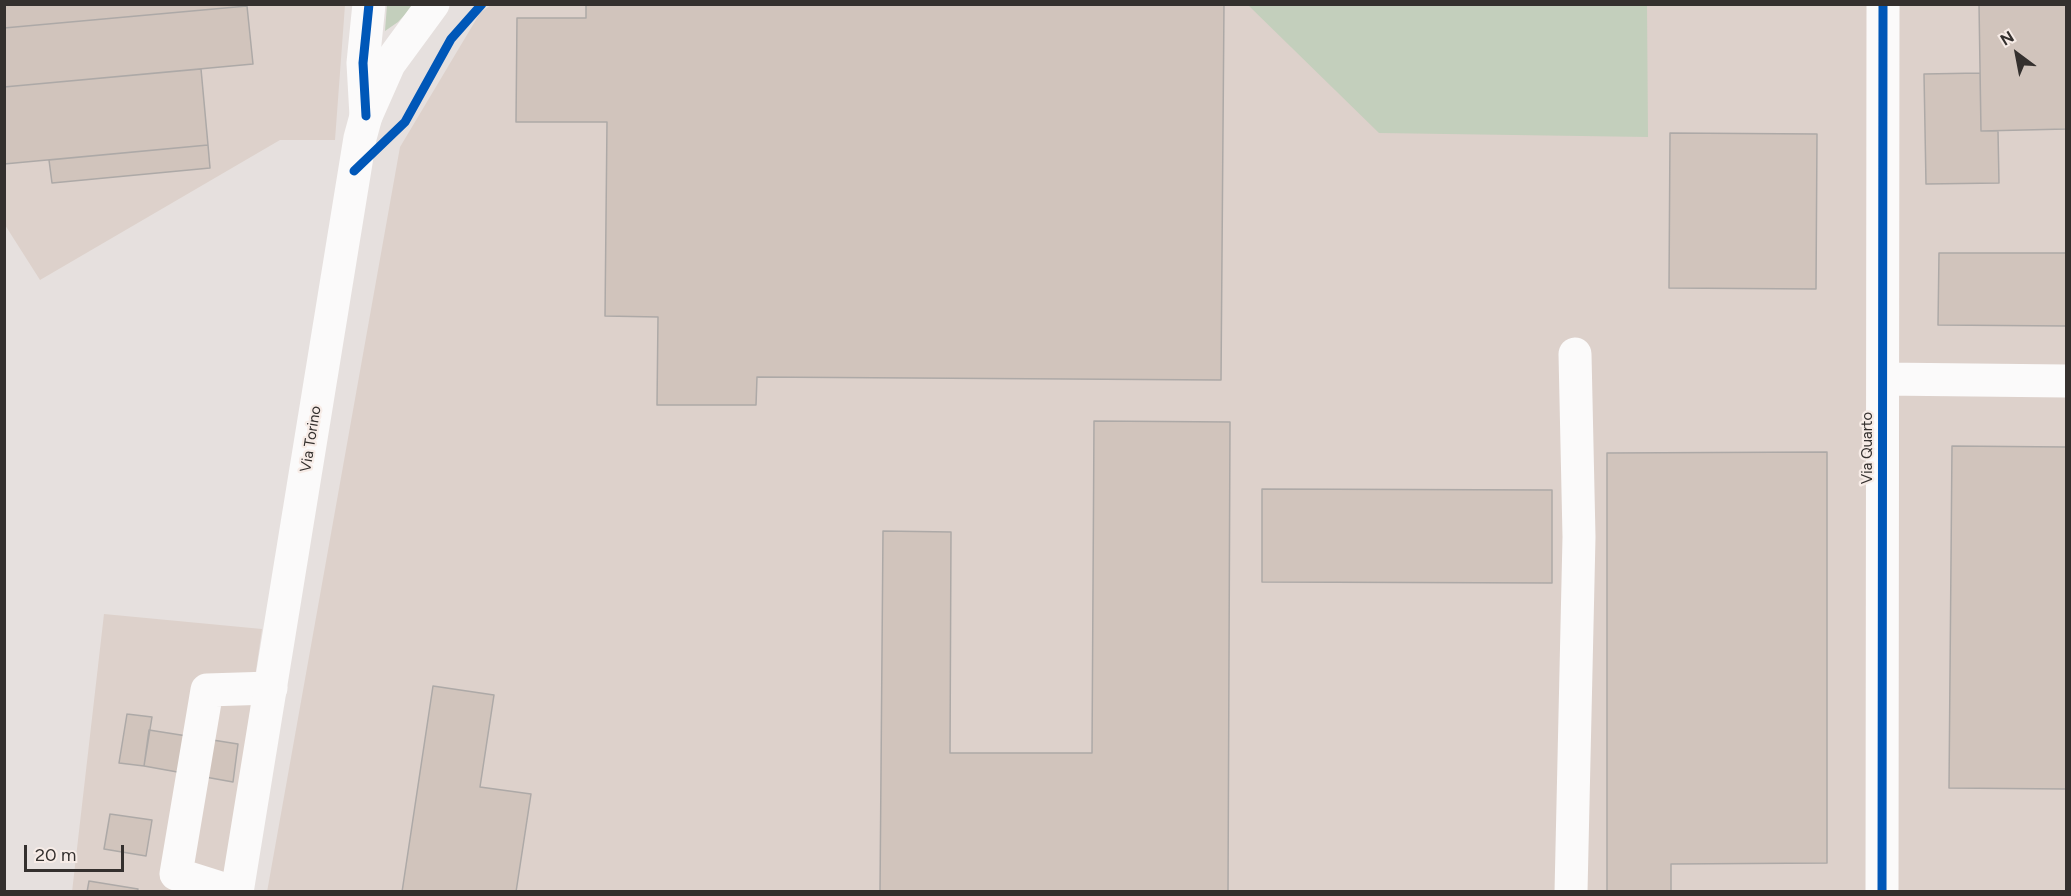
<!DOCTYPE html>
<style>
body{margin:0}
#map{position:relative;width:2071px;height:896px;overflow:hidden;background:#e6e0de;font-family:Figtree,sans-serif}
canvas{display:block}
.frame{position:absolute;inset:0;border:6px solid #34302e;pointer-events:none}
.north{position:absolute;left:1987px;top:24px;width:60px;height:60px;-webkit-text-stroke:4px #f7ece7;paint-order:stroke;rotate:328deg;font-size:16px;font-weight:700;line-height:24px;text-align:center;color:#34302e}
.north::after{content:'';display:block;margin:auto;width:21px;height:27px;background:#34302e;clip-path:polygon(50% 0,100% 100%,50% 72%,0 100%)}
.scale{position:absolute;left:24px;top:845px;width:100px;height:27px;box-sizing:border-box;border:3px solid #34302e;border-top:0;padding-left:8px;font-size:18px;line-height:21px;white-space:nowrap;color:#34302e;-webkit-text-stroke:4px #f7ece7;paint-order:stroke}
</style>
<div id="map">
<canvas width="2071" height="896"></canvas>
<div class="frame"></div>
<div class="north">N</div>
<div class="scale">20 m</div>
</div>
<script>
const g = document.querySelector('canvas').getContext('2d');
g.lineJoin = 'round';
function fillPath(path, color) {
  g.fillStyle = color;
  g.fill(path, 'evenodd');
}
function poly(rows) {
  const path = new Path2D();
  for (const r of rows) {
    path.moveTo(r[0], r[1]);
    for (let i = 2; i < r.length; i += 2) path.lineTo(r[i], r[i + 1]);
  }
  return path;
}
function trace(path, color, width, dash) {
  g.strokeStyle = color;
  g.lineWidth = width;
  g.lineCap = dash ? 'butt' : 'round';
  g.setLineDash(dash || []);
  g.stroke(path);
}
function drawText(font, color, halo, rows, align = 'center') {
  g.font = font + ' Figtree,sans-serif';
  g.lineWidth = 4.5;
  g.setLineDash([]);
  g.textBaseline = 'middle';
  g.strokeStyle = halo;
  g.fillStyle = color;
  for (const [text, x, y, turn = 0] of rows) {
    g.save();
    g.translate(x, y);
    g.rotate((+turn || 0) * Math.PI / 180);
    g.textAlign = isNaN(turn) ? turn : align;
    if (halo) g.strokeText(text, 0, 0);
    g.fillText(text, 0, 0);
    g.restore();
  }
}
const built = poly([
 [5,5,345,5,335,140,280,140,40,280,5,225],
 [491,5,2066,5,2066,891,267,892,400,147,480,13],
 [104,614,262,629,224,891,72,892]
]);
const green = poly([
 [387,5,414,5,398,22,385,31],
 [1248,5,1647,5,1648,137,1379,133]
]);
const building = poly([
 [4,4,247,4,247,6,4,28,4,4],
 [586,4,1224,4,1221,380,757,377,756,405,657,405,658,317,605,316,607,122,516,122,517,18,586,18,586,4],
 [1979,4,2066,4,2066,129,1981,131,1979,4],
 [247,6,253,64,4,87,4,28,247,6],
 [201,69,208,145,4,164,4,87,201,69],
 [1980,73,1981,131,1998,131,1999,183,1926,184,1924,74,1980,73],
 [1670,133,1817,134,1816,289,1669,288,1670,133],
 [208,145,210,168,52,183,49,160,208,145],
 [2066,218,2066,326,1938,325,1939,253,2066,253,2066,218],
 [1094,421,1230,422,1228,892,880,892,883,531,951,532,950,753,1092,753,1094,421],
 [1952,446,2066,447,2066,789,1949,788,1952,446],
 [1827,452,1827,863,1671,864,1671,891,1607,891,1607,453,1827,452],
 [1262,489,1552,490,1552,583,1262,582,1262,489],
 [433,686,494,695,480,787,531,794,516,892,402,892,433,686],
 [127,714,152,717,144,766,119,763,127,714],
 [149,730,238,744,233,782,144,766,149,730],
 [110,814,152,820,146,856,104,849,110,814],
 [89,881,138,889,137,892,87,892,89,881]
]);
const minor = poly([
 [366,116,363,63,369,4],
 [1883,379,2066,381],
 [233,892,176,874,207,690,271,688],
 [1571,892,1579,537,1575,354],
 [1882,892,1883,4]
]);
const major = poly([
 [237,892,360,138,366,116,389,64,433,4]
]);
const cycleway = poly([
 [366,116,363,63,369,4],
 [354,171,405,122,451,39,482,4],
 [1882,892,1883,4]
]);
const streetNames = [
 ["Via Torino",311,439,-81],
 ["Via Quarto",1868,448,-90]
];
fillPath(built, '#ddd1cb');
fillPath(green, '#c3cfbc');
fillPath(building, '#d1c4bc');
trace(building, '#ada9a7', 1.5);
trace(minor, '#fbfafa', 33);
trace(major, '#fbfafa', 33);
trace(cycleway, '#0057b8', 9);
drawText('15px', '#34302e', '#f7ece7', streetNames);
</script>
